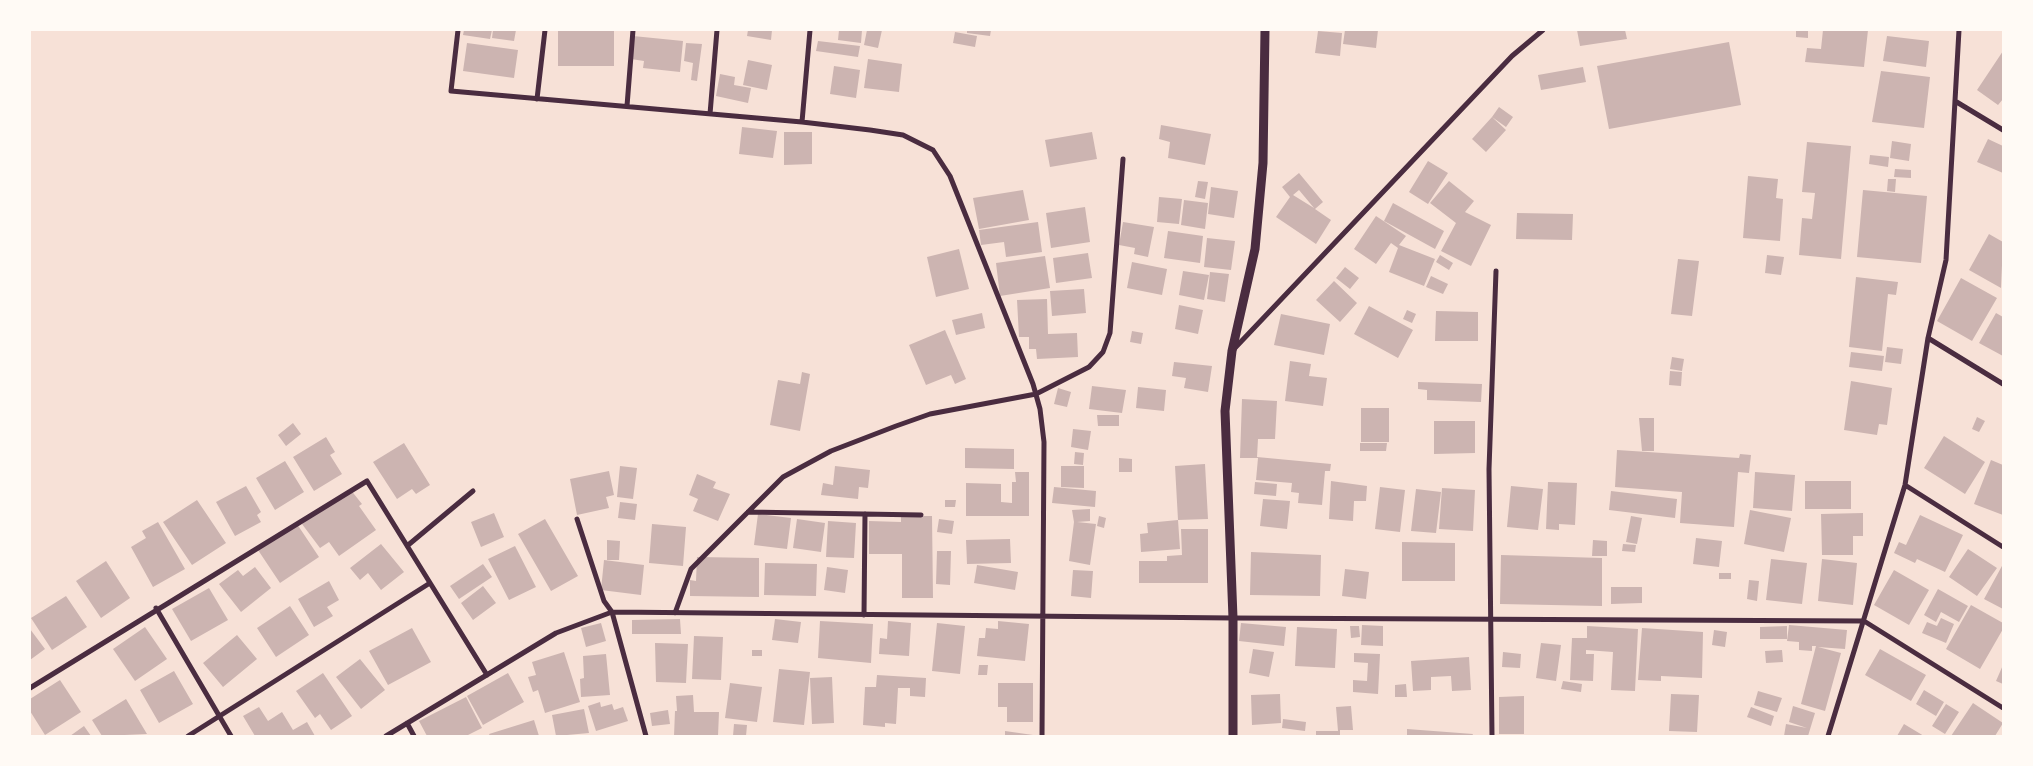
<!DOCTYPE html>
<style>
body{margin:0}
#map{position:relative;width:2033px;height:766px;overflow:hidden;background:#f7e1d7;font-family:"Zilla Slab",serif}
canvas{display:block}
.frame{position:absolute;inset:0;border:31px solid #fffaf5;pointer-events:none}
</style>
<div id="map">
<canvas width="2033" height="766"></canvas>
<div class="frame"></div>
</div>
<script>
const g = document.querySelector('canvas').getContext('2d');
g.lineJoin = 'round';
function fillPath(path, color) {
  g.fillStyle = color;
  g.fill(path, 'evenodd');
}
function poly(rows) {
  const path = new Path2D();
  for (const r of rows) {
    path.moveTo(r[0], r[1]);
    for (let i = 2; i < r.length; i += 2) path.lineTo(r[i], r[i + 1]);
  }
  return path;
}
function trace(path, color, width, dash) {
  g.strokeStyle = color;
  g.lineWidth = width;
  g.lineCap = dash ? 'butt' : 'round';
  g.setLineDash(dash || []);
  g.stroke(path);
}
const building = poly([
 [464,30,492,30,490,39,463,35],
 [493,30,516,30,514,41,492,38],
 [558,30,614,30,614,66,558,66],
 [748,30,772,30,771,40,747,36],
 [839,30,862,30,861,43,838,40],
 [867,30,882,30,878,48,864,45],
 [967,30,991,30,990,36,967,33],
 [1345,30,1378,30,1376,48,1343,44],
 [1577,30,1625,30,1627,39,1580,46],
 [1796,30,1808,30,1808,38,1796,37],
 [1823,30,1868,30,1864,67,1805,62,1807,48,1821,49],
 [1318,31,1342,33,1340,56,1315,53],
 [955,32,977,36,975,47,953,43],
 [633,36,683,41,680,72,643,68,644,61,631,59],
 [1887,36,1929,41,1926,67,1883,61],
 [818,41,860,46,858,57,816,51],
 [1729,42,1741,105,1609,129,1597,66],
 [467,43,518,50,514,78,463,71],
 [686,43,702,44,697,81,691,80,693,63,684,61],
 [2003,51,2003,99,1998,105,1977,90],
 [868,59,902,64,899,92,864,88],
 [748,60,772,65,767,90,743,85],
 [834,66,860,70,856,98,830,94],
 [1583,67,1586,82,1541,90,1538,75],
 [1881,71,1930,77,1924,128,1872,122],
 [720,74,735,77,734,85,751,88,748,103,716,96],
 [1499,107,1513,117,1506,127,1492,117],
 [1492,117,1506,130,1486,152,1472,139],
 [1161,125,1211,134,1205,165,1168,158,1170,142,1159,139],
 [742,127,777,131,773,158,739,154],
 [784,132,812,132,812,164,784,165],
 [1092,132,1097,159,1050,167,1045,140],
 [1988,139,2003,146,2003,173,1977,162],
 [1892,141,1911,144,1909,161,1890,158],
 [1807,142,1851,146,1841,259,1799,255,1802,218,1812,219,1815,193,1802,192],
 [1870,155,1889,157,1888,167,1869,164],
 [1428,161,1448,173,1428,204,1409,192],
 [1895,169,1911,170,1911,178,1894,177],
 [1299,173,1323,202,1315,209,1331,220,1316,244,1276,217,1290,197,1282,187],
 [1299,190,1314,208,1293,195],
 [1748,176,1778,179,1776,198,1783,199,1780,241,1743,238],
 [1888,179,1896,179,1895,192,1887,191],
 [1198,181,1208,182,1205,199,1195,197],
 [1449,181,1474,201,1465,212,1491,225,1471,266,1441,251,1456,223,1430,203],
 [1211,187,1238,191,1234,218,1208,214],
 [1023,190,1029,220,979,229,973,198],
 [1863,190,1927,196,1921,263,1857,257],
 [1159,197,1182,199,1179,224,1157,222],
 [1184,200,1208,203,1205,229,1181,225],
 [1393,203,1444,231,1435,249,1384,221],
 [1085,207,1090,242,1051,248,1046,213],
 [1517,213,1573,214,1572,240,1516,239],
 [1376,216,1406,236,1399,245,1435,259,1424,286,1389,272,1398,248,1391,243,1376,264,1354,249],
 [1038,222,1042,252,1006,257,1004,242,981,245,979,230],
 [1123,222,1154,227,1148,257,1134,254,1135,248,1119,245],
 [1168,231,1203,236,1200,263,1164,258],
 [1989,234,2003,242,2001,288,1969,270],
 [1207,238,1235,241,1231,270,1204,267],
 [959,249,969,289,936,297,927,257],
 [1088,253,1092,278,1056,283,1053,258],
 [1440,255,1453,263,1449,270,1436,262],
 [1767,255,1784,257,1781,275,1765,273],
 [1045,256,1050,288,1000,296,996,263],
 [1678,259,1699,261,1692,316,1671,314],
 [1132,262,1167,269,1162,295,1127,288],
 [1345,267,1359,278,1350,289,1336,278],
 [1183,271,1209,275,1204,300,1179,295],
 [1210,272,1229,274,1225,302,1207,299],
 [1431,276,1448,284,1443,294,1426,287],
 [1856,277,1898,282,1896,295,1888,294,1882,351,1849,347],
 [1961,278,1997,298,1972,341,1937,321],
 [1334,281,1357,303,1340,322,1316,300],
 [1084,289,1086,313,1052,316,1050,291],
 [1047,299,1048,334,1077,333,1078,357,1037,359,1036,349,1029,349,1029,337,1019,337,1017,300],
 [1179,305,1203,310,1198,334,1175,329],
 [1369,306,1413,330,1398,358,1354,334],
 [1407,310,1416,314,1412,323,1403,319],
 [1436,311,1478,312,1478,341,1435,341],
 [982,313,985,328,956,335,952,320],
 [1996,313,2003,317,2003,356,1979,343],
 [1281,314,1330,324,1324,355,1274,345],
 [945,330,966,379,955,384,951,375,926,385,909,345],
 [1132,331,1143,333,1141,344,1130,342],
 [1887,347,1903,349,1901,364,1885,362],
 [1851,352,1884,356,1882,371,1849,367],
 [1672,357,1684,359,1682,371,1670,369],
 [1290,361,1311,364,1309,376,1327,378,1323,406,1285,401],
 [1174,362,1212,366,1208,392,1184,388,1186,378,1172,376],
 [1670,371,1682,372,1681,386,1669,385],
 [802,372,810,374,800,431,770,425,778,380,800,384],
 [1851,381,1892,388,1887,425,1879,424,1877,435,1844,430],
 [1418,382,1482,384,1481,402,1427,400,1427,390,1418,389],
 [1092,386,1126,390,1122,413,1089,409],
 [1138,387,1166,390,1164,411,1136,408],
 [1058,388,1071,392,1067,407,1054,404],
 [1242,399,1277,401,1275,439,1258,439,1257,457,1331,464,1330,471,1325,471,1322,505,1298,503,1299,493,1291,492,1292,483,1256,480,1258,458,1240,458],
 [1361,408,1389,408,1389,442,1361,442],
 [1097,415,1119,415,1119,426,1098,426],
 [1977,417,1985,421,1979,432,1972,429],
 [1639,418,1654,418,1654,451,1642,451],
 [1434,421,1475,421,1475,453,1434,454],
 [293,423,301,434,286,446,278,435],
 [1073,429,1091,431,1088,450,1071,447],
 [1944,436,1985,462,1965,494,1924,468],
 [326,437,335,452,330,455,342,474,314,491,293,457],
 [404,443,430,485,416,494,412,489,397,499,373,462],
 [1360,443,1387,443,1386,451,1360,451],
 [965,448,1014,449,1014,469,965,468],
 [1617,450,1739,458,1740,454,1751,455,1749,473,1738,472,1734,527,1680,523,1682,492,1615,487],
 [1075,452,1084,453,1083,465,1074,464],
 [1119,458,1132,459,1132,472,1119,472],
 [1991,460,2003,465,2003,515,1974,504],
 [285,461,304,492,275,510,256,478],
 [1205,464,1208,519,1178,520,1175,466],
 [620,466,637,468,633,499,617,497],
 [835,466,870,470,868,488,859,487,858,499,821,495,823,483,833,485],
 [1061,466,1084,466,1084,488,1061,487],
 [609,471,614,495,606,497,609,508,577,515,570,479],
 [1015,472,1029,472,1029,516,966,516,966,483,1001,484,1001,502,1012,503,1012,482,1016,482],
 [1755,472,1795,475,1792,511,1753,508],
 [697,474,716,482,713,488,730,494,718,521,693,511,698,499,689,495],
 [1331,481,1367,486,1366,501,1354,501,1353,521,1329,519],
 [1805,481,1851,481,1851,509,1805,509],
 [1255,482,1277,484,1276,496,1254,494],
 [1548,482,1577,483,1575,525,1559,524,1559,530,1546,529],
 [246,486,261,512,257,515,261,522,235,536,216,502],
 [1511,486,1543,489,1538,530,1507,527],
 [1054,487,1096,491,1095,507,1052,503],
 [1380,487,1405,490,1400,532,1375,529],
 [1442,488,1475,490,1473,531,1439,529],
 [350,489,362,504,359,506,376,530,339,556,329,542,320,548,302,524],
 [1416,489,1441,492,1436,533,1411,531],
 [1611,491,1677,499,1675,518,1609,510],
 [1263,499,1290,501,1287,529,1260,526],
 [197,500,226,543,192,565,163,522],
 [945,500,956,500,955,507,945,507],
 [620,502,637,504,635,520,618,518],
 [1090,509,1090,521,1077,522,1096,524,1090,565,1069,561,1074,522,1072,510],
 [1750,510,1791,518,1784,552,1744,544],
 [494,513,504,537,481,547,471,522],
 [1863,513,1863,536,1853,536,1853,555,1822,555,1821,514],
 [758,514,791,518,787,549,754,545],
 [1920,515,1963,535,1945,572,1917,559,1915,563,1894,553,1899,542,1906,545],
 [901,516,932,516,933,598,902,598,902,554,869,554,869,521,901,522],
 [1099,516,1106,518,1104,528,1097,526],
 [1631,516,1642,518,1637,544,1626,542],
 [545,519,578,576,551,591,518,534],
 [797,519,825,523,821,552,793,548],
 [939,519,954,521,952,534,937,532],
 [1178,520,1180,549,1141,552,1140,534,1148,533,1147,523],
 [828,521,856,523,854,558,826,557],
 [158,522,185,569,153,587,131,547,146,538,142,531],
 [297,524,319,557,280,583,258,550],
 [652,524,686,527,683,566,649,563],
 [1181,529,1208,529,1208,583,1139,583,1139,561,1167,561,1167,556,1182,555],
 [1696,538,1722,541,1719,567,1693,564],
 [1010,539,1011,563,967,564,966,540],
 [607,540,620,541,619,560,607,560],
 [1593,540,1607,541,1607,556,1592,556],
 [1402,542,1455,543,1455,581,1402,581],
 [381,544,404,572,381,590,368,573,360,580,350,568],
 [1623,544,1636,545,1635,552,1622,551],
 [515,546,536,587,509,600,488,559],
 [1968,549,1997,568,1977,596,1949,577],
 [937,551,951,551,950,585,936,584],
 [1251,552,1321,555,1320,596,1250,595],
 [1501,555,1602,558,1602,606,1500,604],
 [697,557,759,558,759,597,690,596,690,580,696,581],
 [1771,559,1807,563,1802,604,1766,600],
 [1822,559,1857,563,1853,605,1818,601],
 [604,560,644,565,641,595,601,590],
 [106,561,130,598,101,618,76,581],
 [765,563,817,564,816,596,764,595],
 [483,564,492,577,459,599,450,586],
 [2003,564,2003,609,1984,599],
 [977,565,1018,572,1015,590,974,583],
 [255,567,271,588,241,612,219,584,238,570,243,576],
 [827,567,848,570,845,593,824,590],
 [1345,569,1369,572,1366,599,1342,596],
 [1073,570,1093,571,1091,598,1071,596],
 [1894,570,1929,590,1909,625,1874,605],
 [1719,573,1731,573,1731,579,1719,579],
 [1749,580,1759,581,1757,601,1747,599],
 [329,581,339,600,327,607,333,616,314,627,298,599],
 [483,586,496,603,473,620,461,603],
 [1611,587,1642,587,1642,603,1611,604],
 [209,588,228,620,191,641,172,609],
 [1938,589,1968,606,1959,622,1941,612,1936,622,1924,615],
 [66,596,87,627,52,650,31,618],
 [1971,605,2003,623,2003,629,1980,669,1946,649],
 [290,606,309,635,276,657,257,628],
 [1941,618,1954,624,1946,643,1922,633,1927,622,1937,626],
 [680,619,681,634,632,634,632,620],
 [775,619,801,622,798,643,772,640],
 [820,621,873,624,871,663,818,658],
 [888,621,911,623,909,656,879,654,880,638,887,639],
 [998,621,1029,624,1025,661,977,656,979,638,985,638,986,628,998,629],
 [601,623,606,641,586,647,581,628],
 [937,623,965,626,960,674,932,671],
 [1241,623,1286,627,1284,646,1239,641],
 [1362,625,1383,626,1383,646,1361,645],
 [1789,625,1847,630,1845,649,1818,647,1841,653,1825,711,1801,704,1816,646,1812,646,1812,651,1799,650,1799,642,1787,641],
 [1350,626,1359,626,1360,637,1351,638],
 [1587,626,1638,629,1635,691,1611,690,1613,652,1586,650,1586,654,1594,654,1593,681,1570,680,1572,638,1587,638],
 [1787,626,1787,639,1760,639,1760,627],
 [145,627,167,659,135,681,113,649],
 [1297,627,1337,629,1335,668,1295,666],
 [412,628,431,662,388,685,369,651],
 [1642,628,1703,632,1702,678,1661,676,1661,681,1638,680],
 [30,629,45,649,30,660],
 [1714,630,1727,632,1725,647,1712,645],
 [237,635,257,659,223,687,203,663],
 [694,636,723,637,721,680,692,679],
 [655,643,688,644,686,683,656,682],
 [1541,643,1561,645,1556,681,1536,678],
 [1253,649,1274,652,1269,677,1249,673],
 [1880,649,1926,675,1911,701,1865,675],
 [752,650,762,650,762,656,752,656],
 [1782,650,1783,662,1766,663,1765,651],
 [564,652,580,702,545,713,538,690,533,692,528,677,536,675,532,662],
 [1503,652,1521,654,1520,668,1502,667],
 [1354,653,1380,654,1378,694,1353,692,1353,680,1367,681,1368,663,1354,662],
 [606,654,610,695,581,697,580,679,584,678,583,656],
 [1469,657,1471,690,1452,691,1451,676,1431,677,1431,690,1413,691,1411,661],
 [360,659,385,690,361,709,336,677],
 [979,665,988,665,987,675,978,675],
 [2003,665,2003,684,1996,681],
 [779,669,810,672,804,725,773,722],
 [174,671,193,704,159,723,140,690],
 [323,673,352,716,331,730,320,714,315,718,296,691],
 [508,673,524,702,483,725,467,696],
 [877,675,926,678,925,697,910,696,910,688,898,688,896,724,885,723,885,727,863,725,865,687,876,687],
 [832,677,834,723,812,724,810,678],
 [60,680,81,712,45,735,30,711,30,699],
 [1563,681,1582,684,1581,692,1561,689],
 [730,683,762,687,757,722,725,718],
 [998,683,1033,683,1033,722,1007,722,1007,707,998,707],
 [1406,684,1407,697,1395,697,1395,685],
 [1924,690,1944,702,1936,716,1916,704],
 [1758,691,1782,698,1777,712,1754,705],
 [1280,694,1281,723,1252,725,1251,695],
 [1671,694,1699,695,1697,732,1669,731],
 [693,695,694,712,719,712,718,736,674,736,675,711,677,711,676,696],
 [1524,696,1524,734,1499,734,1499,697],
 [466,697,482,728,466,736,427,736,419,721],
 [126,699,147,734,102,736,92,720],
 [600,702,601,707,612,704,614,710,623,707,628,721,596,731,588,706],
 [1973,703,2003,723,1995,736,1951,736],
 [1946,704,1959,712,1945,734,1932,726],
 [1351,706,1353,730,1340,730,1340,736,1316,736,1316,731,1338,731,1336,707],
 [1793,706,1815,713,1808,736,1784,736,1786,724,1807,728,1789,722],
 [259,707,268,721,282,712,293,730,307,722,315,736,255,736,243,716],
 [1751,707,1774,716,1771,726,1747,717],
 [584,709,589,733,556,736,552,715],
 [668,710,670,724,652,726,650,713],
 [1283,719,1306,722,1305,731,1282,728],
 [534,720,539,736,490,736,489,734],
 [734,724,747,725,746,736,733,736],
 [1904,724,1924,736,1897,736],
 [84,726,91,736,70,736],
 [1407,729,1473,734,1472,736,1407,736],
 [1005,731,1033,735,1033,736,1005,736]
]);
const minor = poly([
 [458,30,451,91,802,122,870,130,903,135,933,150,950,176,1033,384,1040,409,1044,442,1042,736],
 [537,99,545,30],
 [1955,101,2003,130],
 [627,106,633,30],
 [710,114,717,30],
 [802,122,810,30],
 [1928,338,2003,384],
 [1234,349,1512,56,1543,30],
 [1905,485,2003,547],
 [748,512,921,515],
 [577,519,604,601,612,612,646,736],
 [407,546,473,491],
 [156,608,231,736],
 [675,613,691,569,783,477,831,451,896,426,930,414,1036,394,1089,367,1103,352,1110,333,1123,159],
 [864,615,865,514],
 [30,688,367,481,487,675],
 [407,723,414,736],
 [188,736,430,583],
 [386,736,556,633,612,612,1233,618,1864,621,2003,708],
 [1492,736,1489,469,1496,271],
 [1828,736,1905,485,1928,338,1946,260,1959,30]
]);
const tertiary = poly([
 [1233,736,1233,618,1225,411,1232,351,1255,249,1263,163,1265,30]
]);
fillPath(building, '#ccb4b1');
trace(minor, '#4a2c40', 5);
trace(tertiary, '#4a2c40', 9);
</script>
